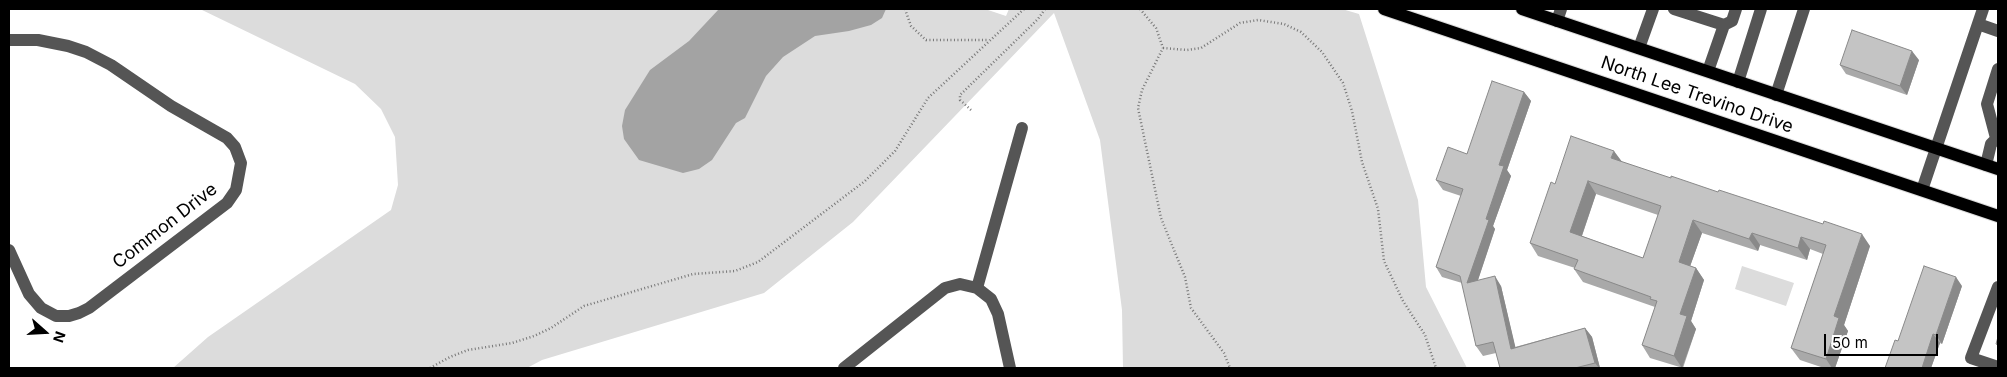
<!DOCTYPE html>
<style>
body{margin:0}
#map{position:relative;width:2007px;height:377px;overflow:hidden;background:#fff;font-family:Inter,sans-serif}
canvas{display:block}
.frame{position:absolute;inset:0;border:10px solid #000;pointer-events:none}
.north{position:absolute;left:20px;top:307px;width:50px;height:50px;-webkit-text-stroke:4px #fff;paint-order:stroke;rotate:109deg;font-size:14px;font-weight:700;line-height:20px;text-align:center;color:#000}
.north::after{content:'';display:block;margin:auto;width:18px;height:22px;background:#000;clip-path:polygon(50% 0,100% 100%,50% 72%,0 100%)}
.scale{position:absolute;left:1824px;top:334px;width:114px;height:22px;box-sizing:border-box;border:2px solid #000;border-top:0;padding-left:6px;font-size:15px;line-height:18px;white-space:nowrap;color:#000;-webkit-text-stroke:4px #fff;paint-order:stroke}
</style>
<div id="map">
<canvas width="2007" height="377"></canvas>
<div class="frame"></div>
<div class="north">N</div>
<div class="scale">50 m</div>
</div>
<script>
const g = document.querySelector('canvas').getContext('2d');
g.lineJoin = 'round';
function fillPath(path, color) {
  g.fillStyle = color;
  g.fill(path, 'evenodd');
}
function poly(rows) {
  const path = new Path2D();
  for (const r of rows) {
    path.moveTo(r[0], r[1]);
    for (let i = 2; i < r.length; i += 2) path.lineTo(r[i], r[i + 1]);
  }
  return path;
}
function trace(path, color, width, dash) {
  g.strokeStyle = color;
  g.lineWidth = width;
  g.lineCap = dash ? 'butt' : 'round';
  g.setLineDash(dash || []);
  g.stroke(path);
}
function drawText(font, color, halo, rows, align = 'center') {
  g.font = font + ' Inter,sans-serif';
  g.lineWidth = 4.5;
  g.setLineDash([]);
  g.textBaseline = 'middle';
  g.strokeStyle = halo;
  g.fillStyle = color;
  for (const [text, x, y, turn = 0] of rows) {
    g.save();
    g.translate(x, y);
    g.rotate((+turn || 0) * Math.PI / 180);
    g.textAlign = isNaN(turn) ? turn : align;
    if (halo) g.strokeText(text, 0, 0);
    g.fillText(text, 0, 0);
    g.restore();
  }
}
const green = poly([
 [200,9,985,9,1006,16,1009,9,1342,9,1359,14,1418,200,1426,287,1467,368,1123,368,1122,310,1100,140,1054,13,853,222,764,293,542,360,527,368,173,368,208,337,391,210,398,185,395,137,381,109,355,84],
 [1742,266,1794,283,1786,306,1735,289]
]);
const water = poly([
 [719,9,886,9,882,18,871,25,849,31,815,36,783,57,766,76,745,118,736,123,712,160,699,169,683,173,639,160,624,139,622,126,625,110,650,70,689,41]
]);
const path = poly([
 [905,9,911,26,926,40,989,40],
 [1140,9,1156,28,1163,48,1142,90,1138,108,1161,218,1185,277,1191,308,1224,353,1230,368],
 [1163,48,1187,50,1201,48,1240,23,1258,20,1284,24,1301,32,1322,52,1343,83,1352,111,1362,162,1378,209,1384,261,1403,301,1425,335,1436,368],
 [971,110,960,100,960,95,1038,19,1045,9],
 [430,368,450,357,468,350,512,343,534,336,551,328,584,306,693,274,735,271,758,262,865,181,895,151,928,98,1024,9]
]);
const minor = poly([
 [1674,9,1724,25,1732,21,1736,9],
 [1557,21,1561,9],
 [1978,24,1998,31],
 [9,40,38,40,68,46,86,52,111,65,171,106,227,138,235,147,241,163,236,190,227,203,89,308,79,313,69,316,56,316,41,308,29,294,9,250],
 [1639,48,1653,9],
 [1708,71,1724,25],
 [1738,82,1761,9],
 [1776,95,1804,9],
 [1996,138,1987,104,1998,69],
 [1986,165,1991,144,1998,137],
 [1922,190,1983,9],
 [1998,287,1971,358,1998,367],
 [977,288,1022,128],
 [844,368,945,288,960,284,977,288,991,299,998,314,1010,368]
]);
const major = poly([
 [1384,9,1998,216],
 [1522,9,1998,169]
]);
const wall = poly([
 [1919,60,1907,95,1846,74,1840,65],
 [1524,92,1531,101,1507,170,1511,176,1493,226,1495,229,1478,280,1501,286,1515,347,1585,328,1592,337,1600,368,1500,368,1496,353,1483,356,1476,346,1462,283,1442,277,1436,267,1461,196,1443,190,1436,180,1467,154],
 [1622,162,1870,246,1844,325,1848,331,1835,368,1824,368,1800,360,1791,348,1823,254,1810,249,1807,260,1760,245,1758,251,1702,233,1690,266,1696,268,1704,280,1691,321,1696,329,1683,368,1650,358,1642,345,1655,307,1583,282,1574,269,1575,268,1538,256,1530,243,1555,184],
 [1596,194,1658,215,1643,258,1582,236],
 [1962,286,1942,344,1940,343,1931,368,1885,368,1898,341]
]);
const shadedWall = poly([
 [1912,51,1919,60,1907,95,1900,86],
 [1524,92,1531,101,1507,170,1511,176,1493,226,1495,229,1474,292,1467,283,1486,219,1499,165],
 [1614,151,1623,163,1611,158],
 [1588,181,1596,194,1579,244,1570,232],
 [1693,220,1702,233,1687,275,1679,262],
 [1752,233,1760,245,1758,251,1749,239],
 [1862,234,1870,246,1844,325,1848,331,1835,368,1832,368,1826,359,1834,316],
 [1801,237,1810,249,1807,260,1798,248],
 [1696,268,1704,280,1691,321,1696,329,1682,368,1674,356,1680,314],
 [1495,276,1501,286,1518,358,1511,349],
 [1956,277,1962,286,1942,344,1936,335],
 [1585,328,1592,337,1600,368,1599,368,1595,363],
 [1933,334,1940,343,1931,368,1922,368]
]);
const building = poly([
 [1852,30,1912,51,1900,86,1840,65,1852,30],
 [1492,81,1524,92,1499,165,1504,166,1486,219,1489,220,1467,283,1495,276,1511,349,1585,328,1595,363,1575,368,1500,368,1493,342,1476,346,1460,276,1436,267,1463,189,1436,180,1448,147,1467,154,1492,81],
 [1571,136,1614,151,1611,158,1671,178,1671,176,1718,192,1719,190,1823,224,1824,221,1862,234,1834,316,1839,318,1826,359,1791,348,1826,245,1801,237,1798,248,1752,233,1749,239,1693,220,1679,262,1696,268,1680,314,1687,316,1674,356,1642,345,1657,301,1650,299,1651,297,1574,269,1578,260,1530,243,1551,182,1555,184,1571,136],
 [1588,181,1661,206,1643,258,1570,232,1588,181],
 [1924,266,1956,277,1936,335,1933,334,1922,368,1885,368,1895,340,1898,341,1924,266],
 [1998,337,1998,345,1996,344,1998,337]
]);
const streetNames = [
 ["North Lee Trevino Drive",1697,95,19],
 ["Common Drive",165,226,-38]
];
fillPath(green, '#dcdcdc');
fillPath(water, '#a3a3a3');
trace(major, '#dbdbdb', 14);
trace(path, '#777', 2.5, [1, 2.5]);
trace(minor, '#555', 12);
trace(major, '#000', 12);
fillPath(wall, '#a9a9a9');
fillPath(shadedWall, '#898989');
fillPath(building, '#c4c4c4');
trace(building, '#898989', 1);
drawText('18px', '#000', '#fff', streetNames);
</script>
